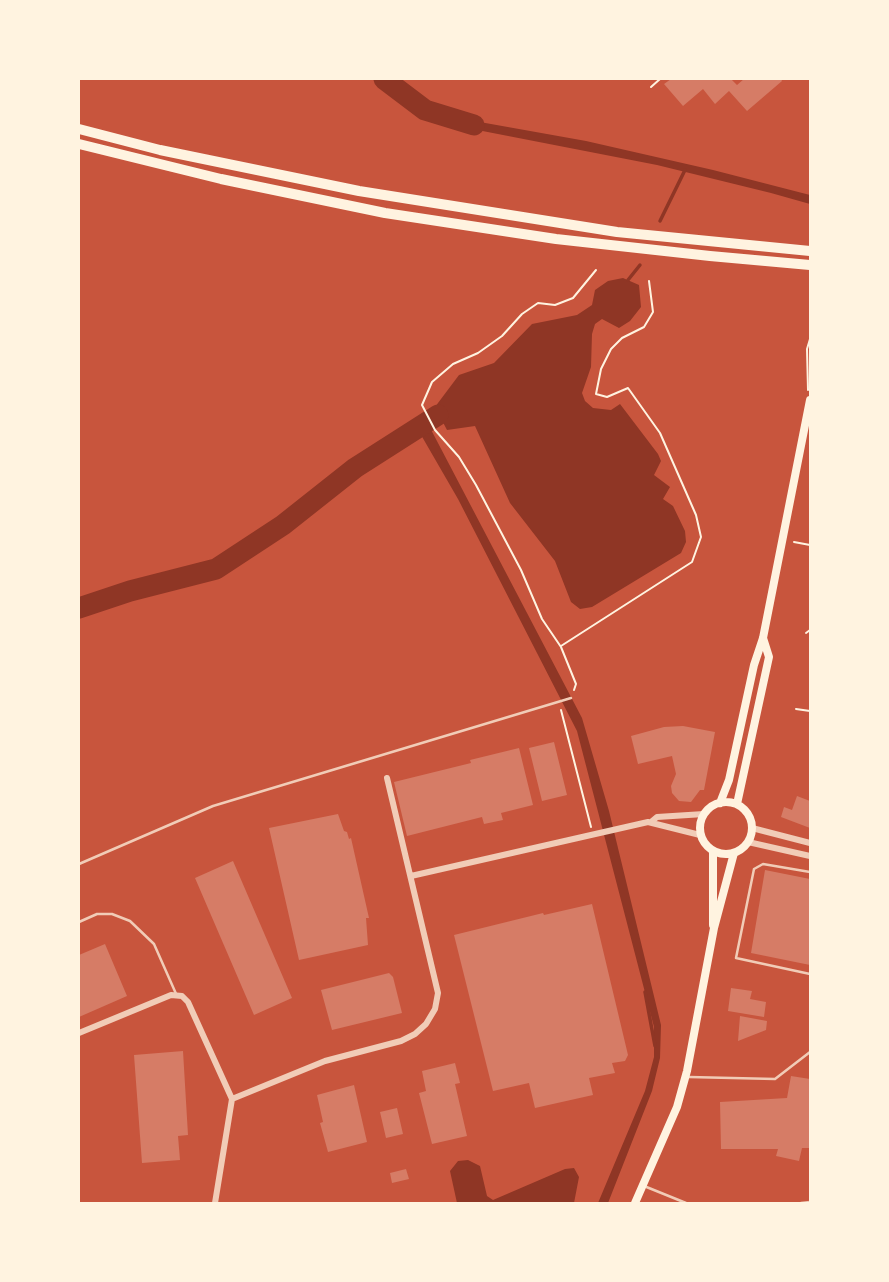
<!DOCTYPE html>
<style>
body{margin:0}
#map{position:relative;width:889px;height:1282px;overflow:hidden;background:#c8553d;font-family:"Playfair Display",serif}
canvas{display:block}
.frame{position:absolute;inset:0;border:80px solid #fff3e0;pointer-events:none}
</style>
<div id="map">
<canvas width="889" height="1282"></canvas>
<div class="frame"></div>
</div>
<script>
const g = document.querySelector('canvas').getContext('2d');
g.lineJoin = 'round';
function fillPath(path, color) {
  g.fillStyle = color;
  g.fill(path, 'evenodd');
}
function poly(rows) {
  const path = new Path2D();
  for (const r of rows) {
    if (r.length === 3) {
      path.moveTo(r[0] + r[2], r[1]);
      path.arc(r[0], r[1], r[2], 0, 2 * Math.PI);
      continue;
    }
    path.moveTo(r[0], r[1]);
    for (let i = 2; i < r.length; i += 2) path.lineTo(r[i], r[i + 1]);
  }
  return path;
}
function trace(path, color, width, dash) {
  g.strokeStyle = color;
  g.lineWidth = width;
  g.lineCap = dash ? 'butt' : 'round';
  g.setLineDash(dash || []);
  g.stroke(path);
}
const water = poly([
 [448,119,463,119,586,141,713,170,810,195,810,204,771,193,657,165,462,127],
 [623,278,639,285,641,307,630,321,619,328,602,319,595,324,592,334,591,367,582,393,585,401,593,408,611,410,620,404,658,454,661,461,654,475,670,487,663,499,673,506,685,531,686,542,681,553,592,607,580,609,571,602,555,561,510,503,475,426,447,430,435,407,459,375,494,363,532,324,577,315,592,305,595,290,608,281],
 [427,422,582,718,609,811,661,1025,660,1058,652,1091,608,1203,598,1203,645,1091,654,1057,654,1027,577,731,458,499,417,428],
 [468,1160,480,1166,487,1196,493,1200,565,1169,574,1168,579,1177,574,1203,457,1203,450,1171,458,1161]
]);
const stream = poly([
 [660,221,685,170],
 [628,280,640,265],
 [645,992,655,1046]
]);
const river = poly([
 [384,79,425,110,474,125],
 [79,608,130,591,216,569,283,525,355,468,438,415]
]);
const building = poly([
 [671,79,731,79,737,85,744,79,781,79,782,81,747,111,729,91,715,104,703,89,683,106,664,84],
 [683,726,715,732,704,790,700,790,691,802,679,801,672,793,671,786,676,774,672,756,638,764,631,736,664,727],
 [554,742,567,795,542,801,529,748],
 [519,748,533,805,501,813,503,820,484,824,482,817,407,836,394,782,471,763,470,760],
 [797,796,810,801,810,828,781,817,784,807,792,810],
 [338,814,344,831,347,832,349,839,351,838,369,918,366,918,368,945,299,960,269,828],
 [233,861,292,998,254,1015,195,878],
 [765,870,810,879,810,965,751,953],
 [592,904,628,1055,625,1061,612,1063,615,1073,589,1078,593,1095,535,1108,529,1083,493,1091,454,935,543,913,544,915],
 [105,944,127,996,79,1017,79,955],
 [389,973,393,977,402,1013,332,1030,321,990],
 [731,988,752,991,750,999,766,1002,764,1017,728,1011],
 [740,1016,767,1021,766,1030,738,1041],
 [183,1051,188,1135,178,1136,180,1160,142,1163,134,1055],
 [455,1063,460,1083,455,1084,467,1136,432,1144,419,1093,426,1091,422,1071],
 [791,1076,810,1079,810,1148,802,1148,799,1161,776,1156,778,1149,721,1149,720,1102,787,1098],
 [354,1085,367,1142,328,1152,320,1123,323,1122,317,1095],
 [397,1108,403,1134,386,1138,380,1112],
 [406,1169,409,1179,392,1183,390,1173]
]);
const path = poly([
 [651,87,660,79],
 [808,390,807,349,810,339],
 [794,542,810,545],
 [806,633,810,630],
 [561,646,692,562,701,537,696,515,660,433,628,388,607,397,596,394,601,369,611,349,622,338,644,327,653,312,649,281],
 [574,690,576,684,561,647,542,619,521,570,476,485,459,457,435,430,422,405,432,382,453,364,478,353,502,336,522,314,538,303,555,305,573,298,596,270],
 [796,709,810,711],
 [561,710,591,827]
]);
const service = poly([
 [79,864,213,806,571,698],
 [810,872,763,864,754,869,736,958,810,974],
 [79,922,97,914,112,914,130,921,154,944,177,996],
 [689,1077,775,1079,810,1052],
 [644,1186,686,1203],
 [801,1203,810,1202]
]);
const minor = poly([
 [651,822,657,817,704,814],
 [752,828,810,843],
 [748,842,810,856],
 [411,876,648,822,700,835],
 [79,1033,171,995,182,996,188,1002,232,1099,215,1203],
 [232,1099,325,1061,401,1041,415,1034,426,1024,435,1009,438,993,387,778]
]);
const secondary = poly([
 [726,828,26],
 [720,803,729,780,754,665,763,638,810,400],
 [737,804,769,657,763,638],
 [713,851,713,925],
 [635,1203,677,1107,687,1071,714,928,734,853]
]);
const trunk = poly([
 [79,129,160,150,359,191,617,232,810,251],
 [79,144,221,179,385,213,556,239,710,256,810,265]
]);
fillPath(water, '#8f3625');
trace(stream, '#8f3625', 3.5);
trace(river, '#8f3625', 21);
fillPath(building, '#d67c66');
trace(path, '#fff3e0', 2);
trace(service, '#f1ccb7', 2.5);
trace(minor, '#f1ccb7', 6);
trace(secondary, '#fff3e0', 8);
trace(trunk, '#fff3e0', 10);
</script>
